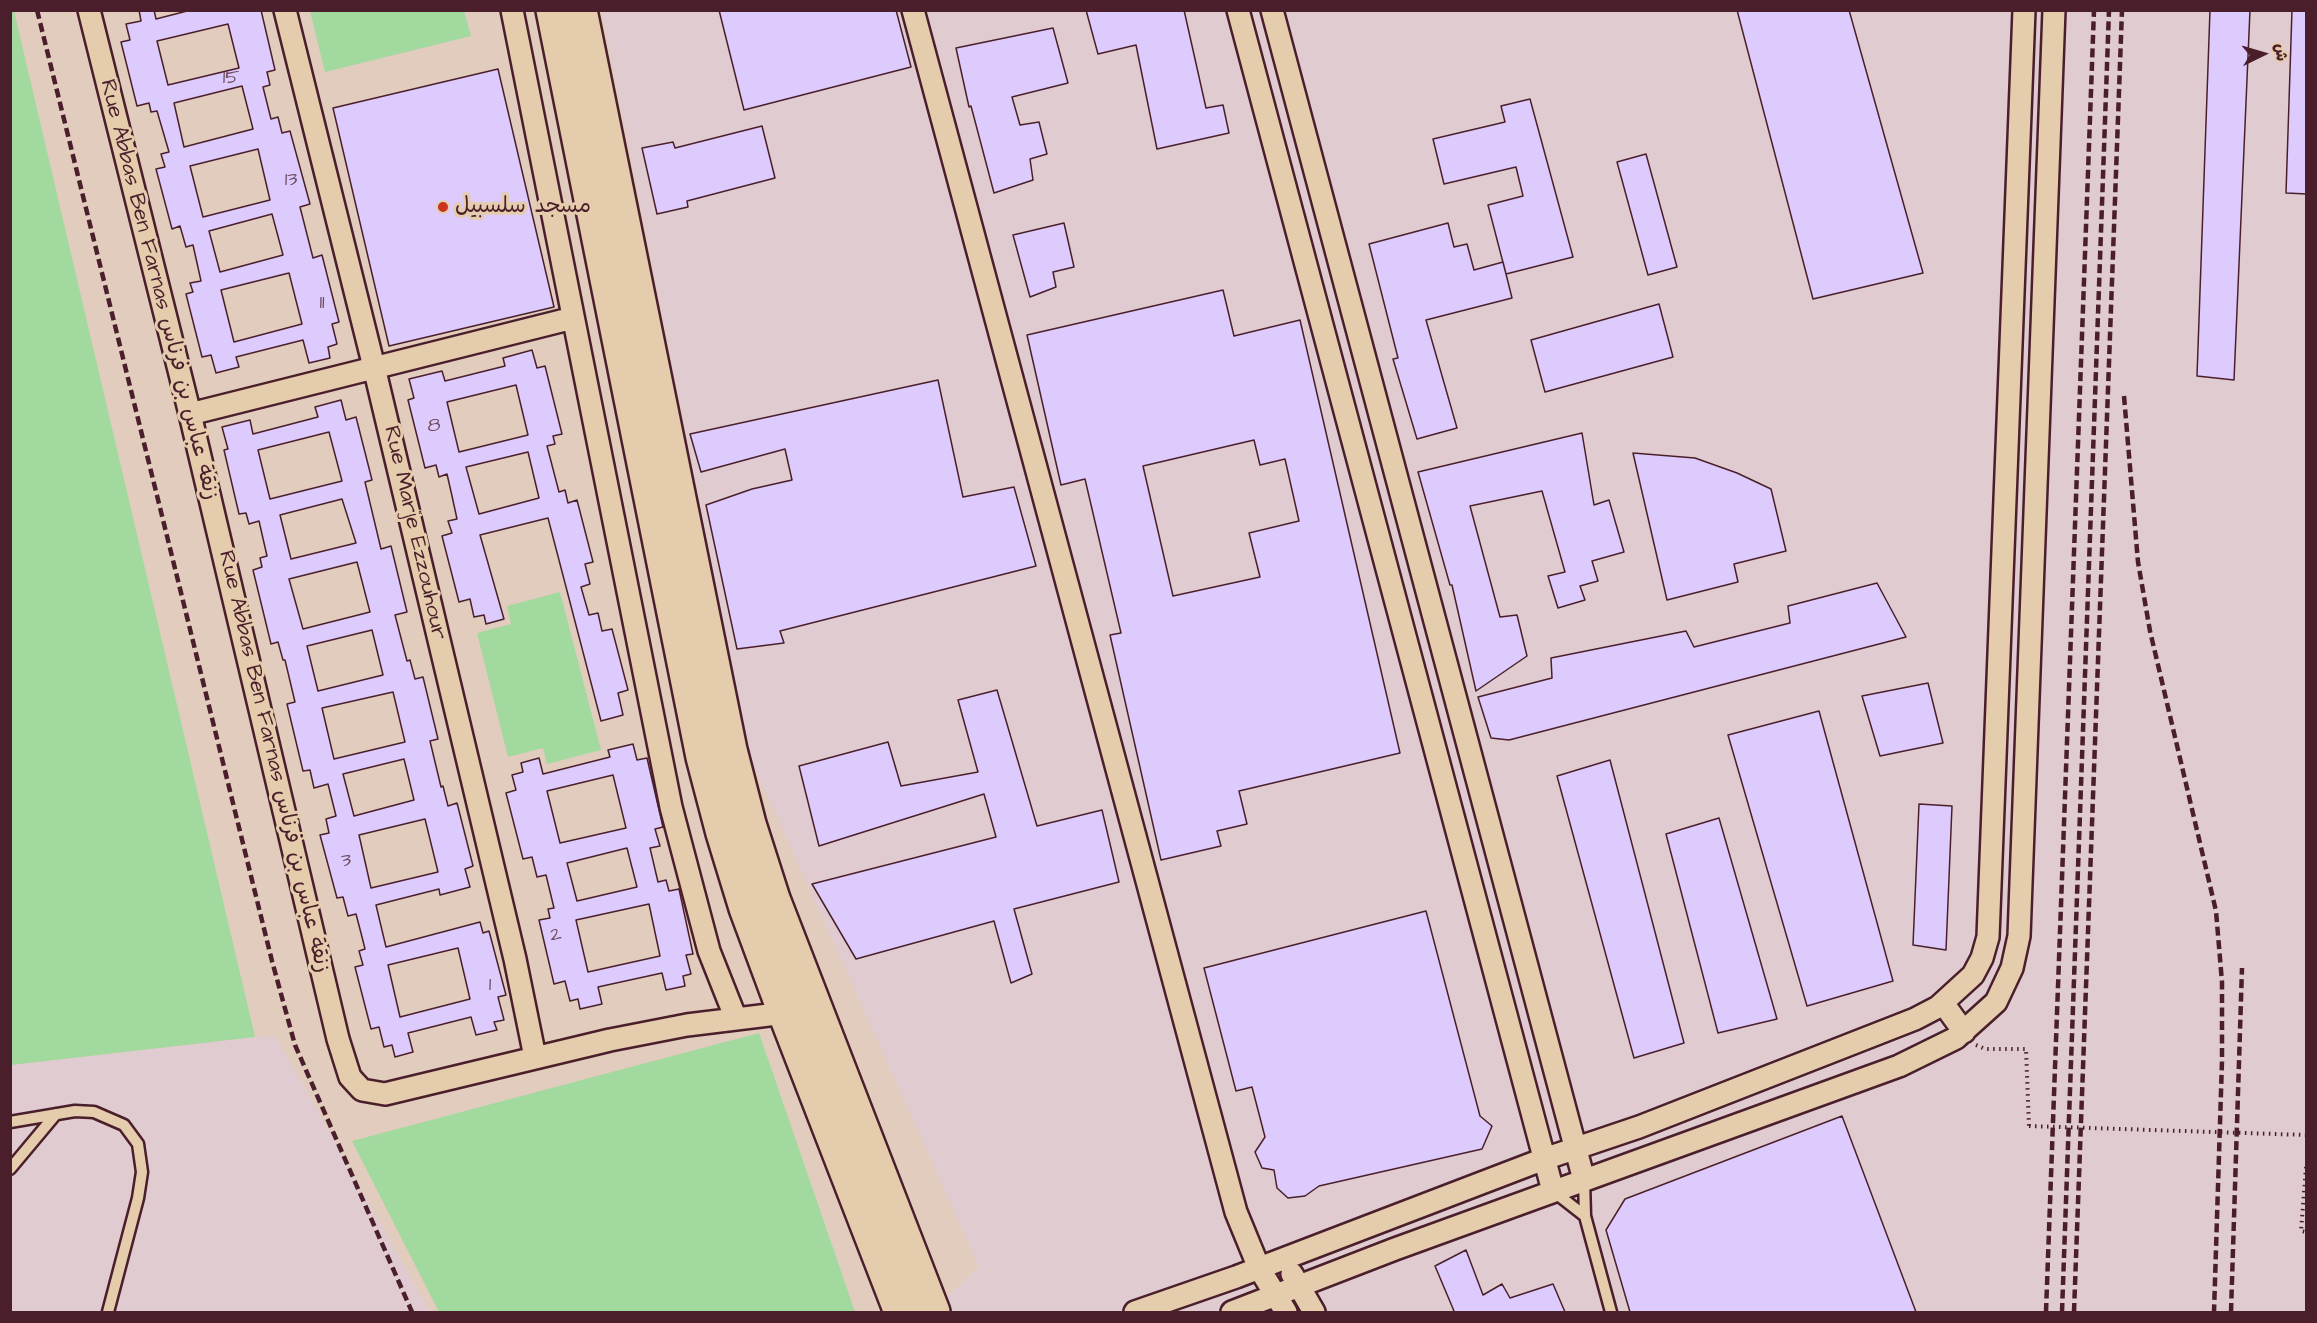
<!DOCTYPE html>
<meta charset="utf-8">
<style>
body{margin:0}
#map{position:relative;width:2317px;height:1323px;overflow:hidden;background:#e2ccbd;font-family:"Architects Daughter","Playpen Sans Arabic",sans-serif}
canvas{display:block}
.frame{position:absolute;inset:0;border:12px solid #4a1f2b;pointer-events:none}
.north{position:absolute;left:2233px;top:24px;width:60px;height:60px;-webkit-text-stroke:4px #e4ccad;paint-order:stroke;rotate:85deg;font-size:16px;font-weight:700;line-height:24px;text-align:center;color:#4a1f2b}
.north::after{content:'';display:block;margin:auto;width:21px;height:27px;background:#4a1f2b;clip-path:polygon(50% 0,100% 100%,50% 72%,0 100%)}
</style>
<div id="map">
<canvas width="2317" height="1323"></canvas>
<div class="frame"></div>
<div class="north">ش</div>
</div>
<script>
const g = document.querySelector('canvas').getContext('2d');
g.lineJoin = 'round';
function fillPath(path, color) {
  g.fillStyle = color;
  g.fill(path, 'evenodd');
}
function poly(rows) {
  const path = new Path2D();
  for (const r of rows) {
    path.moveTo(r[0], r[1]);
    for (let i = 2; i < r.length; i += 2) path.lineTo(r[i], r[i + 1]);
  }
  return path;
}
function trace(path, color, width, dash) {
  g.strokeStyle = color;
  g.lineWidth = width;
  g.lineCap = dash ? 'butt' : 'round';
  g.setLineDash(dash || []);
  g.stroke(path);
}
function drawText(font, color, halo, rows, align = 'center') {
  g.font = font + ' "Architects Daughter","Playpen Sans Arabic",sans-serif';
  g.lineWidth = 6;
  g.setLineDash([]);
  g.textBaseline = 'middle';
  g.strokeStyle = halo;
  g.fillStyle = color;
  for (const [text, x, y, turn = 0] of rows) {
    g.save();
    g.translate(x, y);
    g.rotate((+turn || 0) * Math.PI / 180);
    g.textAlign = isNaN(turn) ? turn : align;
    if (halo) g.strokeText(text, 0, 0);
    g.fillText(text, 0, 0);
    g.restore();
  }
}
const built = poly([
 [602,11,2306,11,2306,1312,931,1312,979,1267,750,757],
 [275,1035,430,1312,11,1312,10,1065]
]);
const green = poly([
 [10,11,14,11,255,1037,11,1065],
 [310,11,464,11,471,36,325,72],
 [560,592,601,750,547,764,543,748,508,757,477,633,511,624,507,606],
 [759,1033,855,1312,439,1312,352,1141]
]);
const building = poly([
 [139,10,154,10,156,19,191,10,261,10,275,70,267,72,270,85,263,87,271,119,278,117,282,133,290,131,310,204,300,207,313,258,322,255,339,322,332,324,337,344,328,347,330,358,309,363,303,340,236,357,239,367,216,373,211,355,202,357,186,294,193,292,190,283,201,281,193,245,186,247,180,226,172,229,156,169,165,167,161,154,169,152,157,111,151,112,149,103,137,106,121,42,130,40,126,24,141,21,139,10],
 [228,24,239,68,168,85,157,41,228,24],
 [242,86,253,129,184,147,174,103,242,86],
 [258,149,270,200,203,217,190,166,258,149],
 [272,214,283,255,220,272,209,231,272,214],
 [289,273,302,324,234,342,221,290,289,273],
 [719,10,896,10,911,67,744,110,719,10],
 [1086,10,1184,10,1206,108,1223,105,1229,133,1157,149,1136,45,1098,54,1086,10],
 [1737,10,1849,10,1923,273,1813,299,1737,10],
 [2210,10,2250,10,2234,380,2197,376,2210,10],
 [2292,10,2307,10,2307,194,2286,193,2292,10],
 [1053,28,1068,83,1012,97,1020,125,1039,122,1047,154,1030,159,1033,180,994,193,971,106,969,107,956,48,1053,28],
 [498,69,554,307,389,346,333,108,498,69],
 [1530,99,1573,257,1506,274,1488,205,1523,196,1516,167,1444,184,1433,139,1505,122,1501,106,1530,99],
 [762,126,775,178,687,201,688,207,657,214,642,148,673,142,675,148,762,126],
 [1646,154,1677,267,1648,275,1617,162,1646,154],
 [1064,223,1074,267,1053,272,1056,287,1030,297,1013,235,1064,223],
 [1448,223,1454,247,1467,244,1474,270,1503,262,1512,298,1426,320,1457,428,1417,439,1393,359,1398,358,1369,244,1448,223],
 [1223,290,1234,336,1300,320,1400,753,1239,791,1247,824,1217,831,1221,846,1161,860,1110,635,1121,633,1085,479,1061,485,1027,335,1223,290],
 [1254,440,1260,465,1285,459,1299,521,1249,533,1260,577,1173,596,1143,466,1254,440],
 [1659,304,1673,357,1545,392,1531,340,1659,304],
 [532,350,537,368,545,366,562,434,553,436,555,444,547,446,559,492,565,490,568,503,577,500,593,562,585,564,590,584,581,587,589,615,598,613,602,631,612,629,628,690,618,693,623,715,601,721,548,518,480,535,504,619,486,624,484,615,474,617,470,599,459,602,442,536,452,533,448,521,457,519,452,496,447,474,439,477,436,465,425,468,408,400,414,398,409,379,442,371,445,381,505,366,503,358,532,350],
 [516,385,528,435,459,452,447,402,516,385],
 [528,452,539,498,479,514,466,467,528,452],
 [938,380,963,497,1014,487,1036,566,780,631,784,643,737,649,706,505,752,489,792,480,785,449,701,472,690,434,938,380],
 [341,400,346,420,356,417,372,480,365,482,381,549,391,546,407,612,395,615,407,661,410,660,415,679,423,677,438,739,430,741,441,787,443,786,448,806,457,803,473,866,465,869,470,887,440,895,439,889,376,905,386,947,480,922,483,933,489,931,506,995,498,997,504,1020,494,1022,497,1030,476,1035,471,1017,408,1033,413,1052,395,1057,392,1045,384,1047,379,1027,371,1029,355,967,363,965,359,951,365,949,361,933,356,914,348,916,343,897,337,898,320,835,329,833,326,819,336,816,328,784,314,788,310,770,303,771,287,704,295,702,285,660,283,660,278,642,271,644,253,570,262,567,260,558,267,556,259,521,249,524,246,513,239,514,224,450,228,449,222,427,250,420,253,434,318,417,315,407,341,400],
 [329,432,342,481,270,499,258,450,329,432],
 [342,499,356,543,291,559,280,515,342,499],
 [357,562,370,612,303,629,289,579,357,562],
 [372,630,383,675,318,691,307,646,372,630],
 [393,692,405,742,334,759,322,708,393,692],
 [404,759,414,800,354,816,343,774,404,759],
 [425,819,438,872,371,888,359,835,425,819],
 [458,948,470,999,400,1017,388,965,458,948],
 [1582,433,1594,505,1609,500,1624,552,1592,561,1598,581,1580,586,1585,600,1558,608,1548,576,1565,572,1542,491,1470,506,1500,617,1517,615,1527,656,1476,691,1452,585,1450,585,1418,472,1582,433],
 [1633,453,1695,458,1737,473,1771,489,1786,551,1734,564,1738,582,1667,600,1633,453],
 [1877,583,1906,637,1509,740,1491,738,1478,697,1552,678,1551,658,1686,631,1694,647,1790,623,1788,606,1877,583],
 [1928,683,1943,743,1880,756,1862,696,1928,683],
 [997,690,1037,826,1102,810,1119,882,1014,909,1032,974,1011,983,994,921,856,959,812,884,996,837,984,794,819,846,799,766,888,742,901,786,978,772,958,700,997,690],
 [1819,711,1893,981,1807,1006,1728,735,1819,711],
 [633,744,637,760,647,758,663,827,655,829,660,846,650,848,658,882,666,880,669,891,679,889,693,954,686,955,691,974,683,976,685,986,666,990,662,973,598,987,602,1004,580,1009,578,999,570,1001,565,981,554,984,539,920,550,918,548,909,554,908,546,875,537,877,532,857,523,859,506,793,516,790,512,775,523,772,521,763,539,758,543,774,610,757,608,750,633,744],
 [613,775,626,828,560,843,547,791,613,775],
 [627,848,637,887,577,901,567,863,627,848],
 [649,904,660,956,588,972,576,920,649,904],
 [1610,760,1684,1043,1634,1058,1557,776,1610,760],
 [1919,804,1952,806,1946,950,1913,945,1919,804],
 [1719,818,1777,1019,1718,1033,1666,834,1719,818],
 [1426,911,1480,1116,1492,1126,1482,1149,1319,1186,1305,1196,1288,1198,1277,1188,1274,1170,1262,1168,1255,1152,1265,1137,1252,1087,1236,1091,1204,968,1426,911],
 [1842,1116,1916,1312,1630,1312,1606,1230,1625,1199,1842,1116],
 [1466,1250,1483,1295,1502,1284,1510,1298,1553,1284,1565,1312,1452,1312,1454,1311,1435,1266,1466,1250]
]);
const path = poly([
 [1976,1045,1985,1049,2026,1049,2029,1126],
 [2306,1167,2301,1231,2306,1232]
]);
const service = poly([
 [10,1122,75,1111,94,1112,124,1125,138,1144,142,1172,138,1198,108,1312],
 [10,1169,56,1114],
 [1584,1180,1585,1216,1611,1312],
 [1553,1191,1585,1216]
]);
const minor = poly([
 [89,10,190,414,338,1039,350,1077,362,1090,385,1094,610,1040,687,1025,785,1013],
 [285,10,374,367,515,959,535,1057],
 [512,10,671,807,709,951,736,1019],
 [913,10,1236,1212,1259,1268,1286,1312],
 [1238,10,1553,1191],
 [1272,10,1584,1180],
 [190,414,573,318],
 [1943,1003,1964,1032],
 [1292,1274,1314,1312],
 [1135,1312,1236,1277,1544,1159,1639,1127,1915,1019,1938,1007,1973,975,1982,958,1988,937,2024,10],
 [1232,1312,1395,1249,1899,1066,1956,1038,1996,1002,2012,968,2019,936,2054,10]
]);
const primary = poly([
 [553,10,703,757,723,833,746,908,785,1013,901,1312],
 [580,10,730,750,749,824,773,899,933,1312]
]);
const rail = poly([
 [37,10,272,961,295,1045,412,1312],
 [2124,396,2138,562,2150,631,2216,911,2222,982,2222,1061,2214,1312],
 [2046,1312,2094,10],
 [2062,1312,2109,10],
 [2074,1312,2122,10],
 [2231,1312,2242,968]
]);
const pathBridge = poly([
 [2029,1126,2306,1135]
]);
const markers = [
 [443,207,6,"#c8321e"]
];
const numberNames = [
 ["15",231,79],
 ["13",291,181],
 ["11",322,304],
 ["8",434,427],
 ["3",346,862],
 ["2",556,936],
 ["1",490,986]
];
const poiNames = [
 ["مسجد سلسبيل",455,207]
];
const streetNames = [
 ["Rue Abbas Ben Farnas زنقة عباس بن فرناس",158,290,76],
 ["Rue Marje Ezzouhour",414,533,77],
 ["Rue Abbas Ben Farnas زنقة عباس بن فرناس",273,762,77]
];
fillPath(built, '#e0ccd0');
fillPath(green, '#a1d99e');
fillPath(building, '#dccbfc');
trace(building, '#4a1f2b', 1.5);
trace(service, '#4a1f2b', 15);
trace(minor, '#4a1f2b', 26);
trace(primary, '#4a1f2b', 38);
trace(path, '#4a1f2b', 4, [1.5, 4.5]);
trace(service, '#e4ccad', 10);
trace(minor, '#e4ccad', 21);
trace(primary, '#e4ccad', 33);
trace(rail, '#4a1f2b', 4.5, [9, 4.5]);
trace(pathBridge, '#4a1f2b', 4, [1.5, 4.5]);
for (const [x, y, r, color] of markers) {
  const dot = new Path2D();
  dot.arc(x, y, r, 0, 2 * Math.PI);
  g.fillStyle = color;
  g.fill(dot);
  trace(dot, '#e4ccad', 2);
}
drawText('20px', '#6e4a5f', null, numberNames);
drawText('22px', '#4a1f2b', '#e4ccad', poiNames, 'left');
drawText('22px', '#4a1f2b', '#e4ccad', streetNames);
</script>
